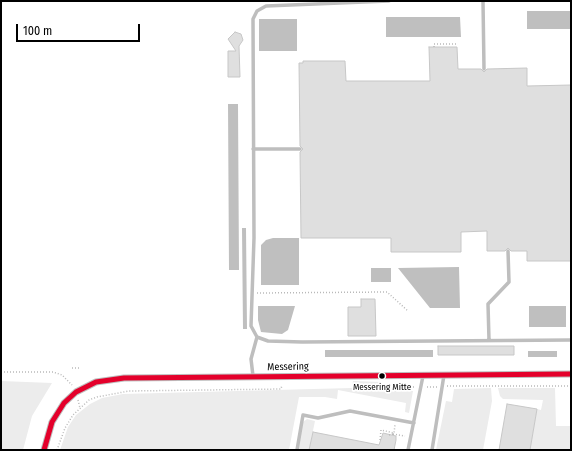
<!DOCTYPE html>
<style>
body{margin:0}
#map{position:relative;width:572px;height:451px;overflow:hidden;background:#fff;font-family:"Fira Sans Condensed",sans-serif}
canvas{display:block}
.frame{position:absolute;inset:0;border:2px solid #000;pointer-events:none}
.scale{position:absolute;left:16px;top:24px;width:124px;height:18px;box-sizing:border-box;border:2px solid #000;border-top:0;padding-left:5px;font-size:12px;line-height:14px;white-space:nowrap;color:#000;-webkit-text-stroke:3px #fff;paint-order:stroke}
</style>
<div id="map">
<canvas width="572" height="451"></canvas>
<div class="frame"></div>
<div class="scale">100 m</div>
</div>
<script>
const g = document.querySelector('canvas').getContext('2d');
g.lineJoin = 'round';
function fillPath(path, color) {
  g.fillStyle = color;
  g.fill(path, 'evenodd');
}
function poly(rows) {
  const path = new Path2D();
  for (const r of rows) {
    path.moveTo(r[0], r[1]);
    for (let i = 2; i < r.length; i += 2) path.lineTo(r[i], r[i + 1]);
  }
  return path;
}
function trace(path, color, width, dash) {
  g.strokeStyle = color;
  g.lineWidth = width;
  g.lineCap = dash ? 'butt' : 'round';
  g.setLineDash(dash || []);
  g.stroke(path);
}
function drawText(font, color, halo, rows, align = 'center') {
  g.font = font + ' "Fira Sans Condensed",sans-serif';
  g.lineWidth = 3.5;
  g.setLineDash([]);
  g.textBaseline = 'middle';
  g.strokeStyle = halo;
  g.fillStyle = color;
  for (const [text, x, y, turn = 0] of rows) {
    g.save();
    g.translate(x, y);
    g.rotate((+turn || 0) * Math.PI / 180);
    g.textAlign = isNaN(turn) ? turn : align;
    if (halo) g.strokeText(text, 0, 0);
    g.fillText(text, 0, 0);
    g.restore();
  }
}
const green = poly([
 [1,381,52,383,32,416,23,450,1,450],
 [353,381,381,382,381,390,413,391,409,413,405,412,406,403,338,390,337,399,325,397,299,397,289,450,60,450,68,427,76,415,90,404,102,398,123,394,352,388],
 [491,388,492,401,483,450,436,450,446,401,452,402,454,389],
 [498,388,555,388,556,426,571,426,571,450,530,450,537,409,541,410,543,400,503,399,500,396],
 [307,419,315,421,309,450,298,450,303,422]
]);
const water = poly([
 [527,11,571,11,571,29,527,29],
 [386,17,460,17,461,37,386,37],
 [259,19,297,19,297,51,259,51],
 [228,104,238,104,239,270,229,270],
 [242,228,246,228,247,329,243,329],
 [273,238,299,238,299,285,261,285,261,245,266,240],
 [459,267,460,308,430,308,398,268],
 [371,268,391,268,391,282,371,282],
 [258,306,295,306,288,330,282,334,261,332,258,320],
 [529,306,566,306,566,327,529,327],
 [325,350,433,350,433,357,325,357],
 [528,351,557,351,557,357,528,357]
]);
const building = poly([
 [235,32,241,34,243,40,239,46,240,77,228,77,228,51,236,51,228,39,235,32],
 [429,47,457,47,458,69,481,69,484,72,487,69,527,68,527,86,571,85,571,261,527,261,527,251,511,251,508,248,505,251,487,251,487,231,461,232,461,252,391,252,391,238,301,238,300,152,303,149,300,146,299,63,303,63,303,61,345,61,346,81,430,81,429,47],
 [361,299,375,299,376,336,348,336,348,307,361,307,361,299],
 [438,346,514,346,514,355,438,355,438,346],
 [507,404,537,409,530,450,499,450,507,404],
 [313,432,379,445,383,433,396,436,396,440,394,450,309,450,313,432]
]);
const path = poly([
 [434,47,434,44,457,44],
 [257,293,387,292,408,311],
 [72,368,79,368],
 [1,372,53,372,62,375,72,385],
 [383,384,383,387,415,387],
 [447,386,571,386],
 [427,387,437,387],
 [78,400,80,408],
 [393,434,405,436],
 [389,435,393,434],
 [380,440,381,430,394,433,395,425],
 [57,450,65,428,73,415,89,400,97,397,129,391,281,389,282,385]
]);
const service = poly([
 [389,1,266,6,257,11,253,19,254,238,251,326,257,337,268,341,302,342,571,340],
 [483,1,484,69],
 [253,149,300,149],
 [489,340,488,304,509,282,508,251],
 [253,376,251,359,257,337],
 [297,450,303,415,318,418,350,411,414,423],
 [408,450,423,376],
 [432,450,444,375]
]);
const minor = poly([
 [44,450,52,422,64,403,76,392,96,382,124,378,571,374]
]);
const bus1 = poly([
 [44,450,52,422,64,403,76,392,96,382,124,378,571,374]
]);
const markers = [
 [382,376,3.5,"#000"]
];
const busNames = [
 ["Messering Mitte",382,387]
];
const streetNames = [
 ["Messering",288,367,-1]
];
fillPath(green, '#ececec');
fillPath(water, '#bfbfbf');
fillPath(building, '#dfdfdf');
trace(building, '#c7c7c7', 1);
trace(path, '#b9b9b9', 1.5, [1, 2]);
trace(service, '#bebebe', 3.5);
trace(minor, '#bebebe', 7);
trace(bus1, '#e4002b', 5);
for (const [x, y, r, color] of markers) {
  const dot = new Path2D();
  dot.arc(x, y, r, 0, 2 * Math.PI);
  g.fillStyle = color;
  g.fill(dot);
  trace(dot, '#fff', 1.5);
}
drawText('9px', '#000', '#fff', busNames);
drawText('10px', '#000', '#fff', streetNames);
</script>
